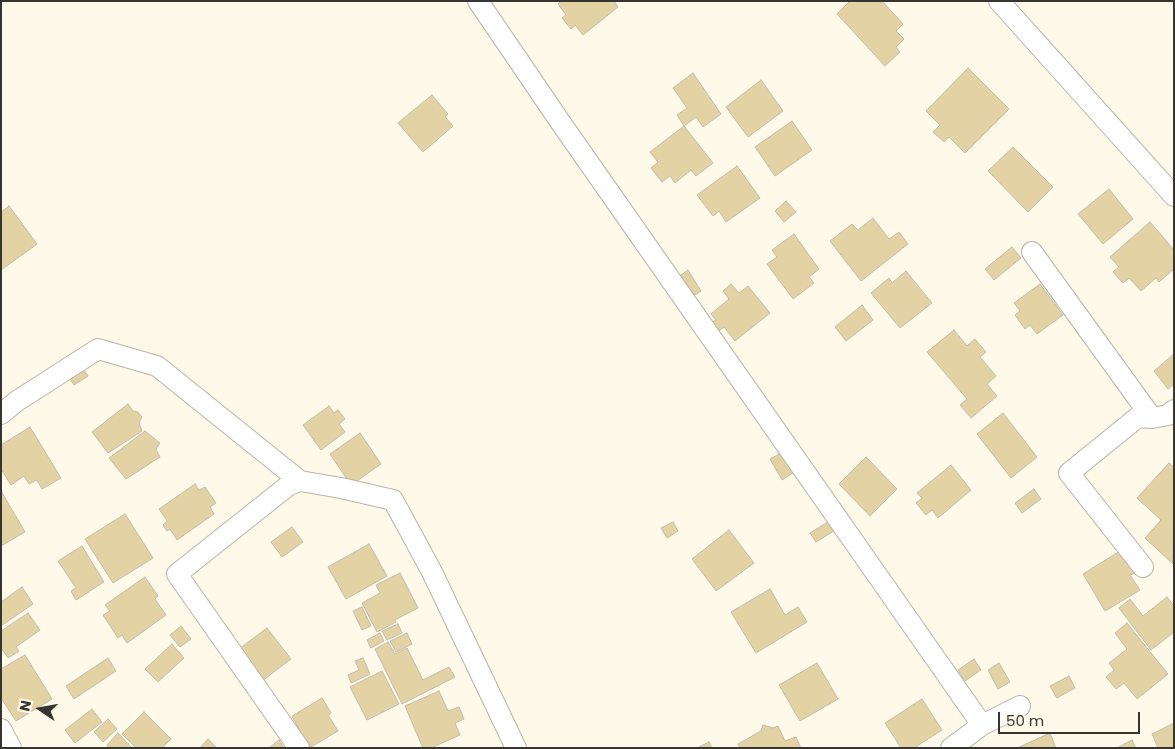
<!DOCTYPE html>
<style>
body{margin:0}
#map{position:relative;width:1175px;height:749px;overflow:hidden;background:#fff9ea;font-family:Poppins,sans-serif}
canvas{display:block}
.frame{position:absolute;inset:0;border:2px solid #37352f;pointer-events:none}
.north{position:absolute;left:15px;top:684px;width:50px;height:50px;-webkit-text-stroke:4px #fff9ea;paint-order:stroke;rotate:282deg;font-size:14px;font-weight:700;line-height:20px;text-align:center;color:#37352f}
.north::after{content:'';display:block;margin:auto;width:18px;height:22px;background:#37352f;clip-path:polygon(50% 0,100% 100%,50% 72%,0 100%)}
.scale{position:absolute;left:998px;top:712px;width:142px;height:22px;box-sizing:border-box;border:2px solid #37352f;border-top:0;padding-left:6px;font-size:15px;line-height:18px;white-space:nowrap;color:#37352f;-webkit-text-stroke:4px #fff9ea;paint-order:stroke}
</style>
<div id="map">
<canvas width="1175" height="749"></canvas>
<div class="frame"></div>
<div class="north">N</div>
<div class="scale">50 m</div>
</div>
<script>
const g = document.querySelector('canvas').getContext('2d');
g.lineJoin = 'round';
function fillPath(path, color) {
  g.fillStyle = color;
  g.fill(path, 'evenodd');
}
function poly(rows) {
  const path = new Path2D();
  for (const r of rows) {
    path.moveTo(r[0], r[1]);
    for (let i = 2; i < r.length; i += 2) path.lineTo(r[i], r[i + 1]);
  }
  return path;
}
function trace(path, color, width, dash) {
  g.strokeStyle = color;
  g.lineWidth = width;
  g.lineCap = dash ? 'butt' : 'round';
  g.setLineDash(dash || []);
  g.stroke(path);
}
const building = poly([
 [561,1,614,1,618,7,583,35,575,25,571,29,562,18,566,15,558,4,561,1],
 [850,1,882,1,903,24,896,31,904,39,896,47,900,52,885,66,837,14,850,1],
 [968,68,1009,109,965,153,949,137,944,142,933,132,940,125,926,111,968,68],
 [693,73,721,114,703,127,696,117,684,126,677,115,687,108,673,88,693,73],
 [761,80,783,111,748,137,726,107,761,80],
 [432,95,448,114,445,117,453,126,423,152,398,123,432,95],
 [792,121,812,150,775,176,755,147,792,121],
 [684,126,713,163,696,176,691,170,675,183,670,176,662,182,651,168,658,162,650,152,684,126],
 [1013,147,1053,187,1028,212,988,171,1013,147],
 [737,166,760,198,726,222,719,211,713,216,697,195,737,166],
 [1109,189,1133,219,1103,244,1078,214,1109,189],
 [786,201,796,212,784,222,775,211,786,201],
 [9,206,37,244,1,270,1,212,9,206],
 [873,218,889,239,899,232,908,244,861,281,830,241,852,224,858,230,873,218],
 [1150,222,1174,250,1174,269,1159,282,1156,278,1141,291,1129,278,1123,283,1113,272,1119,267,1110,257,1150,222],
 [794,234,819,269,809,277,814,283,793,299,767,264,777,257,772,250,794,234],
 [1012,247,1021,258,994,280,985,269,1012,247],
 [688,270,701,291,687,300,674,280,688,270],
 [906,271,932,303,900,328,871,293,889,278,892,283,906,271],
 [731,284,739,293,748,286,770,313,735,341,724,327,717,332,710,324,716,320,711,314,729,299,723,291,731,284],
 [1040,284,1063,315,1037,334,1030,325,1025,329,1015,315,1020,311,1014,303,1040,284],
 [862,305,873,320,846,341,835,327,862,305],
 [954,330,967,346,975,339,986,352,980,357,996,376,987,384,997,396,971,418,960,405,967,399,927,352,954,330],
 [1174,354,1174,384,1168,389,1154,371,1174,354],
 [84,370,88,376,74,385,70,379,84,370],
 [128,404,133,411,138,412,142,417,139,423,142,431,108,453,92,432,128,404],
 [329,406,334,413,338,410,345,419,339,424,345,432,321,450,303,425,329,406],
 [1003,413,1037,457,1011,478,977,434,1003,413],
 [30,427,61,478,42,489,37,480,29,484,24,476,11,485,1,469,1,445,30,427],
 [145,431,160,443,156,449,160,457,126,479,109,458,145,431],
 [360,433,381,464,351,485,330,454,360,433],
 [781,453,793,473,782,480,770,459,781,453],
 [866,457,897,489,870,516,839,484,866,457],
 [1169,463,1174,467,1173,564,1145,538,1161,520,1137,498,1169,463],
 [951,465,971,490,938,518,932,510,926,515,916,503,922,498,917,493,951,465],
 [195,484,199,490,205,487,216,503,210,507,214,514,177,540,170,529,167,531,163,525,167,521,159,509,195,484],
 [1034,489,1041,499,1022,513,1015,503,1034,489],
 [1,491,25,532,1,546,1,491],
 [125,514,153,558,113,583,85,539,125,514],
 [673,522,678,531,667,538,661,528,673,522],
 [828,522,834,531,816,542,810,533,828,522],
 [292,527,303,542,282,557,271,542,292,527],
 [729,530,754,563,716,591,692,559,729,530],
 [369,544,387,576,346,599,328,567,369,544],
 [82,546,104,582,76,600,71,591,76,588,58,561,82,546],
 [1120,551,1135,573,1130,575,1140,590,1105,611,1083,574,1120,551],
 [400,573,418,608,395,620,396,622,377,632,362,603,380,593,376,585,400,573],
 [145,577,158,596,155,599,166,615,127,643,122,635,118,638,103,615,110,611,105,605,145,577],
 [22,587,33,604,1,626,1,602,22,587],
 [770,589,785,615,798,607,807,622,756,653,731,612,770,589],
 [1167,597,1174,606,1174,632,1151,650,1119,608,1130,599,1143,616,1167,597],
 [362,607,371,626,362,630,353,611,362,607],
 [28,613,40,630,16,647,19,651,8,658,1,648,1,631,28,613],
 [1127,623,1168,674,1137,699,1124,683,1116,689,1106,677,1114,670,1109,663,1127,649,1115,633,1127,623],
 [398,624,402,633,387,640,382,631,398,624],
 [181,626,191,639,180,647,170,635,181,626],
 [267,628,291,659,262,681,239,649,267,628],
 [380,633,384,641,371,648,367,640,380,633],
 [407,633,412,644,396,652,390,641,407,633],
 [388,642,395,654,407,648,423,680,449,667,455,677,402,704,375,649,388,642],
 [172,644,184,658,158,682,145,669,172,644],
 [25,655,52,699,16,721,1,698,1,669,25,655],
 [108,658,116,671,74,699,66,686,108,658],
 [363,658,370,674,351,683,348,675,359,670,355,661,363,658],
 [974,659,981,670,965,681,958,670,974,659],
 [817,663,838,699,800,721,779,685,817,663],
 [999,663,1010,682,998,689,988,670,999,663],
 [382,671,399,704,367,720,350,687,382,671],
 [1069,676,1075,688,1057,698,1050,686,1069,676],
 [439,691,448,711,459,707,464,719,455,723,460,735,431,748,423,748,405,706,439,691],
 [322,698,331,713,328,715,338,731,311,747,306,739,302,741,297,733,300,731,292,716,322,698],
 [922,699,942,730,914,748,901,748,885,723,922,699],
 [92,709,102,722,75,743,65,730,92,709],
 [144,712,171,739,162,748,136,748,122,734,144,712],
 [108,719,117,729,103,742,94,732,108,719],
 [1174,723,1174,748,1158,748,1152,734,1174,723],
 [763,725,773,728,778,726,785,741,796,737,801,748,740,748,738,744,761,731,763,725],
 [118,733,132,748,109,748,107,745,118,733],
 [1050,733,1056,748,1017,748,1050,733],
 [208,739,217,748,200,748,208,739],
 [279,740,284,748,269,748,279,740],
 [1132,740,1136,748,1117,748,1132,740],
 [709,742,712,748,697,748,709,742]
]);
const minor = poly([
 [478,1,561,123,982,725,951,748],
 [999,1,1174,196],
 [1032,252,1152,418],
 [1,414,17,401,98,349,157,366,300,481,341,488,393,500,432,572,516,748],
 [1143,567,1069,473,1138,417,1152,418,1168,415,1174,410],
 [982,725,1020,706],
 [1,729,11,748],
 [299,748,177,574,289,485,300,481]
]);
fillPath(building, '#e3d2a4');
trace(building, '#c1bcad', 1);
trace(minor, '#bab4a6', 22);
trace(minor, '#fff', 20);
</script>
